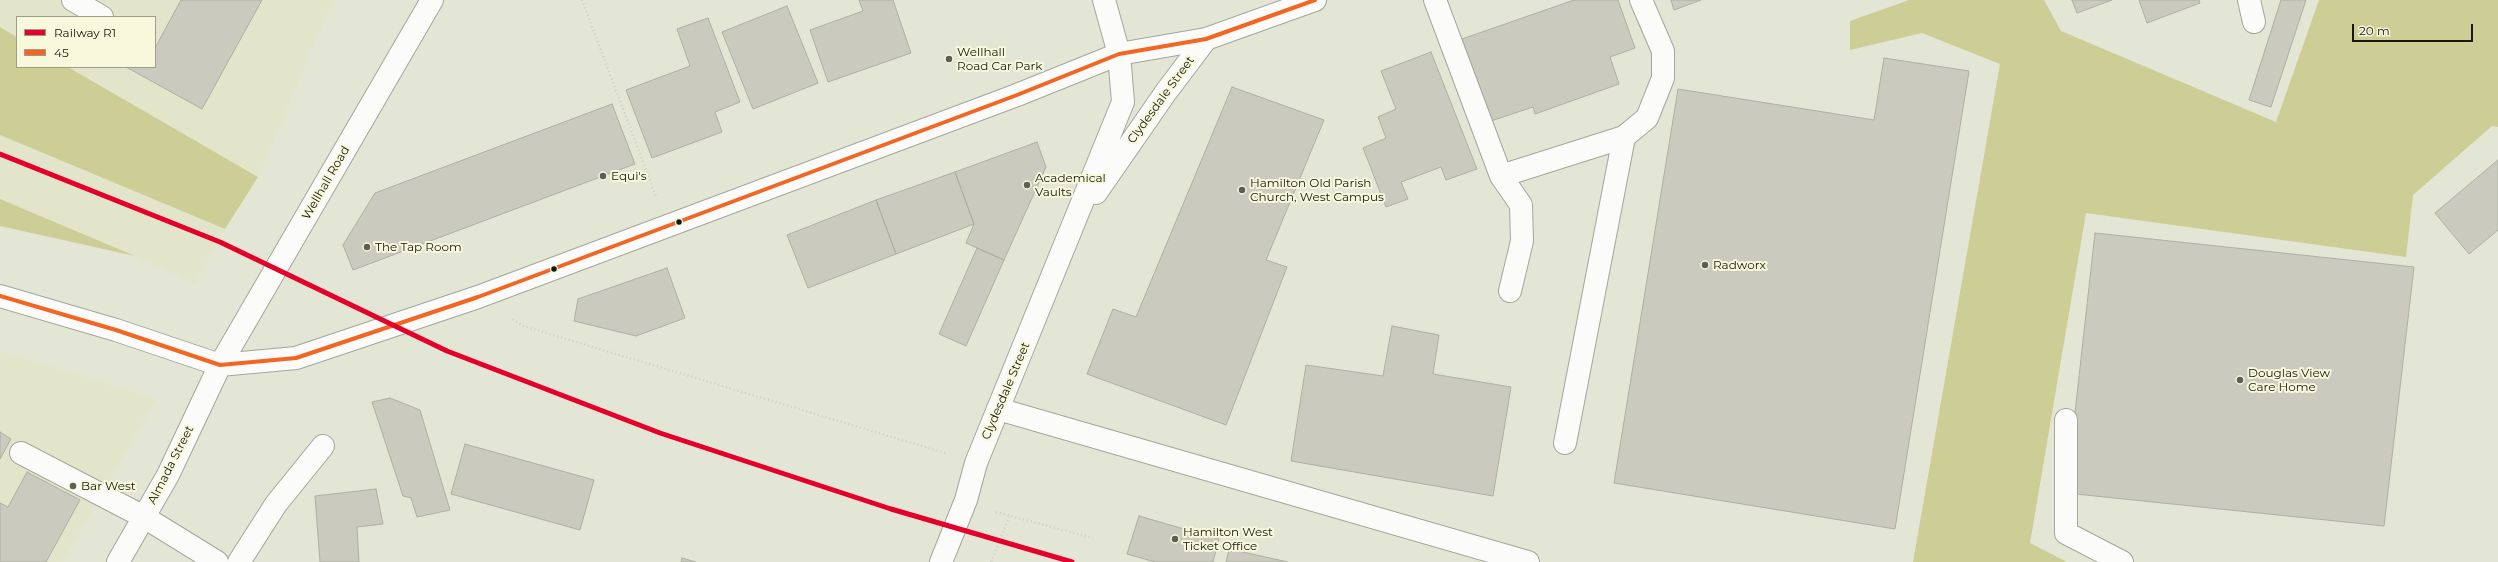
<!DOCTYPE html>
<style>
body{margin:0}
#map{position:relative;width:2498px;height:562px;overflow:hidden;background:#e3e5d5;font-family:Montserrat,sans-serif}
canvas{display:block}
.legend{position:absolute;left:16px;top:16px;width:140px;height:52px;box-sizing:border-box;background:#f7f8dc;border:1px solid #9d9e89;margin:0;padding:5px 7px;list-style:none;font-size:12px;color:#17170d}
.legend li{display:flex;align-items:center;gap:8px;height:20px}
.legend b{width:20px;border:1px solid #9d9e89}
.scale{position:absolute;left:2352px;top:24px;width:121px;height:18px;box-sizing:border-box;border:2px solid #17170d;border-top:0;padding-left:5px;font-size:12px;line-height:14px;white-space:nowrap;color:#17170d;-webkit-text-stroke:3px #f7f8dc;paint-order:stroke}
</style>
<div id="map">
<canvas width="2498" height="562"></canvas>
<ul class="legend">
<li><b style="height:5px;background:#e4002b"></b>Railway R1</li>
<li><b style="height:5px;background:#f26522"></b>45</li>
</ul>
<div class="scale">20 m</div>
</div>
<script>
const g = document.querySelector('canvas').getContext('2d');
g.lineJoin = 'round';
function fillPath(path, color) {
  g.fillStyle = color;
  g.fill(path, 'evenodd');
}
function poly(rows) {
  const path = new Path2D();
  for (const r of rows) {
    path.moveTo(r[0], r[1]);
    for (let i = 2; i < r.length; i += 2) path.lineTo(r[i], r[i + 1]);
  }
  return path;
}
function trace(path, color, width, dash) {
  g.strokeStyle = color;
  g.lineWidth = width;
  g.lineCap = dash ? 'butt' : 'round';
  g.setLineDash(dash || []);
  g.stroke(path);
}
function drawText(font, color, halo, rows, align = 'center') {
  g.font = font + ' Montserrat,sans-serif';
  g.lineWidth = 4;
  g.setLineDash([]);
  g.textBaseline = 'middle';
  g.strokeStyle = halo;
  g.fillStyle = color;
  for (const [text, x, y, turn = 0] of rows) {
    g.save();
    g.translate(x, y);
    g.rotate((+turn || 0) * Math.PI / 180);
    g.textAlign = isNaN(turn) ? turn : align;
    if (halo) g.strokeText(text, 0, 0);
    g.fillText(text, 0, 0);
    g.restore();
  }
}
const built = poly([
 [0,0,333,0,258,177,68,67,155,67,155,17,17,17,17,37,0,27],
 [0,135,225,229,195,283,0,199],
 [0,351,156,399,63,562,0,562]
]);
const forest = poly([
 [1909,0,2044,0,2061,31,2276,122,2319,0,2498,0,2498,127,2492,126,2413,195,2406,257,2086,213,2030,543,2067,562,1913,562,2000,64,1922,33,1850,50,1850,21],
 [0,27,17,37,17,67,68,67,258,177,225,229,0,135],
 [0,199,135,256,0,226]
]);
const building = poly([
 [181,0,262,0,202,109,126,67,155,67,155,48,181,0],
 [859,0,893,0,911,53,828,82,810,30,863,11,859,0],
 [1574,0,1618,0,1635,48,1610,57,1619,84,1535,114,1533,107,1491,121,1462,39,1574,0],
 [1671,0,1701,0,1674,10,1671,0],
 [2072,0,2112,0,2077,13,2072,0],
 [2139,0,2199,0,2200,3,2147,23,2139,0],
 [2281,0,2306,0,2271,107,2249,100,2281,0],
 [787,6,818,83,753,109,722,32,787,6],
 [708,18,740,102,715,112,722,132,652,158,626,90,690,66,677,29,708,18],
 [1431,52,1477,169,1446,180,1441,167,1401,182,1408,199,1386,207,1363,148,1386,138,1378,117,1396,109,1381,71,1431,52],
 [1884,58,1969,71,1895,529,1614,483,1678,89,1874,120,1884,58],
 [1232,87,1324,120,1266,260,1287,267,1226,425,1087,374,1113,309,1136,317,1232,87],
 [612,104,635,164,353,270,343,245,375,193,612,104],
 [1037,142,1046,167,1004,260,966,243,974,224,955,172,1037,142],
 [2498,160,2498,230,2469,254,2435,213,2498,160],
 [955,172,974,224,896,254,876,200,955,172],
 [876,200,896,254,808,288,787,235,876,200],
 [2095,233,2414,267,2384,526,2066,493,2095,233],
 [977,248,1004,260,966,346,939,334,977,248],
 [667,268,685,318,636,336,574,321,578,299,667,268],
 [1392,326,1439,335,1433,374,1511,387,1493,496,1291,461,1306,365,1383,376,1392,326],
 [390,398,420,410,450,510,417,517,411,498,403,496,372,402,390,398],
 [0,432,11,439,0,459,0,432],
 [465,444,594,480,580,530,451,494,465,444],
 [27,472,80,500,46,562,0,562,0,503,8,507,27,472],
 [376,489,383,524,357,527,359,562,320,562,315,496,376,489],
 [1139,516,1219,539,1213,562,1155,562,1127,554,1139,516],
 [1229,549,1288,562,1226,562,1229,549],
 [682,558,696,562,681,562,682,558]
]);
const path = poly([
 [582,0,656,196],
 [513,319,523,326,945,453],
 [996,512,1093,538],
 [991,562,1009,517]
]);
const minor = poly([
 [73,0,102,17],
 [1435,0,1501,176,1521,205,1522,241,1510,291],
 [2249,0,2254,22],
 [1501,176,1624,137],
 [998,409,1528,562],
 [2066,420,2066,533,2122,562],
 [1565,443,1624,137,1647,118,1663,78,1663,51,1641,0],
 [21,453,144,517,217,562],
 [239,562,276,504,323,446]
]);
const major = poly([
 [1096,193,1166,92,1206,39],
 [0,296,116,330,220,365,296,358,478,297,1017,95,1119,54,1206,39,1315,0],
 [118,562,168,475,220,365,432,0],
 [941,562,966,500,976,463,1123,102,1119,54,1104,0]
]);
const bus1 = poly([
 [0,296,116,330,220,365,296,358,478,297,1017,95,1119,54,1206,39,1315,0]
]);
const rail1 = poly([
 [0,154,220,242,447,351,660,433,891,509,1072,562]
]);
const markers = [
 [949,59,4,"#5e5f53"],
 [603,176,4,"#5e5f53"],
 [1027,185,4,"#5e5f53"],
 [1242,190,4,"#5e5f53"],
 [679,222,3.5,"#17170d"],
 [367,247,4,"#5e5f53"],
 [1705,265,4,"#5e5f53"],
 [554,269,3.5,"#17170d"],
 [2240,380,4,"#5e5f53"],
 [73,486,4,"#5e5f53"],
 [1175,539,4,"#5e5f53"]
];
const poiNames = [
 ["Wellhall",957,52],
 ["Road Car Park",957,66],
 ["Equi's",611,176],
 ["Academical",1035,178],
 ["Vaults",1035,192],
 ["Hamilton Old Parish",1250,183],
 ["Church, West Campus",1250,197],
 ["The Tap Room",375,247],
 ["Radworx",1713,265],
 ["Douglas View",2248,373],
 ["Care Home",2248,387],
 ["Bar West",81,486],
 ["Hamilton West",1183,532],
 ["Ticket Office",1183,546]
];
const streetNames = [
 ["Clydesdale Street",1161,100,-54],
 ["Wellhall Road",326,183,-60],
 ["Clydesdale Street",1006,391,-67],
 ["Almada Street",171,465,-63]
];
fillPath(built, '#e3e5ca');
fillPath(forest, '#cdce96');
fillPath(building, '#cacbbe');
trace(building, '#adafa2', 1);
trace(minor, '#a5a69a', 24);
trace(major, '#a5a69a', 24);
trace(path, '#cececa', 2.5, [1, 3]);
trace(minor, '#fbfbf9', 22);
trace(major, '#fbfbf9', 22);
trace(bus1, '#f26522', 4);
trace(rail1, '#e4002b', 5);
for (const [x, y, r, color] of markers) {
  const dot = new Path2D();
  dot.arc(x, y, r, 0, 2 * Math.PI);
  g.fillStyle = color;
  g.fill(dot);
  trace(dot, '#f7f8dc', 1.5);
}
drawText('12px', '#17170d', '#f7f8dc', poiNames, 'left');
drawText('12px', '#17170d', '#f7f8dc', streetNames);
</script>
